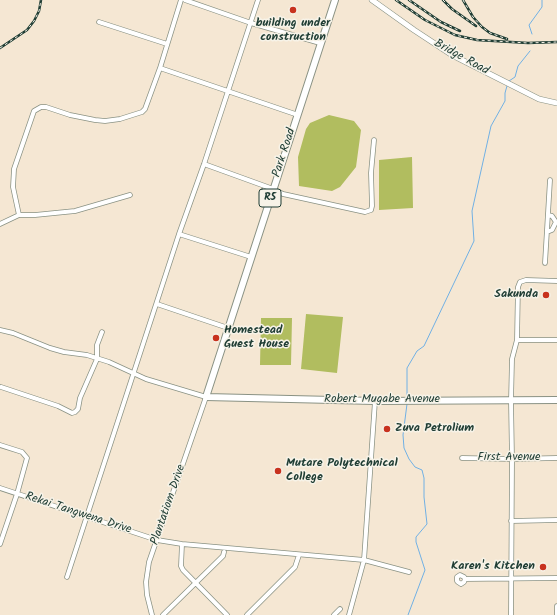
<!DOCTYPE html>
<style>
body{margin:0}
canvas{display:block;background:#f5e7d3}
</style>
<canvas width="557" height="615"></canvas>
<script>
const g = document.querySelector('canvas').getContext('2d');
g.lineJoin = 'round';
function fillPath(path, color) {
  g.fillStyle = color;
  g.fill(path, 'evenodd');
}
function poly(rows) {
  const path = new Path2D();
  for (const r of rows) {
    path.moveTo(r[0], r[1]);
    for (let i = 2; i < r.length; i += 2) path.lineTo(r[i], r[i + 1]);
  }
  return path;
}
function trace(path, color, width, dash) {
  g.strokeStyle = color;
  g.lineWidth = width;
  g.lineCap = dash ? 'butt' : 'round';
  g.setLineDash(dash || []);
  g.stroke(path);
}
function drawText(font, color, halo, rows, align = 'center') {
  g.font = font + ' Kalam,sans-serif';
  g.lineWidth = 3;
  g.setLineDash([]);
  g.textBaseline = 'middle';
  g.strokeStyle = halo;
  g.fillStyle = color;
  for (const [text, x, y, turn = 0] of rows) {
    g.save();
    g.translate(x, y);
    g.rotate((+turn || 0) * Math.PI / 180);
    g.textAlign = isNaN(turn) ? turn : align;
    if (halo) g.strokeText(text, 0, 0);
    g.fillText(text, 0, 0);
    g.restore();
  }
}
const green = poly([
 [329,115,354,121,361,130,356,167,340,187,332,191,299,186,298,157,306,129,310,123],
 [412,157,413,208,379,210,379,160],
 [306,314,343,317,337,373,301,369],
 [261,318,292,318,291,365,260,365]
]);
const stream = poly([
 [532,34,529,25,542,7,542,0],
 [509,81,515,77,518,66,530,51],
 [407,399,407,368,417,351,424,346,474,241,472,211,491,126,505,101,505,93,507,86],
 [407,404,403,435,404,448,409,459,415,467,422,470,424,478,424,497,427,524,416,537,416,542,425,570,408,615]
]);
const minor = poly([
 [185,0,251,23,320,43],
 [99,22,167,44],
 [160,68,298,115],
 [204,164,273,189,283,194,365,212,371,210,372,206,371,173,374,140],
 [19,215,13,187,14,169,34,111,41,107,46,107,70,115,95,120,105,121,120,119,142,112,145,109,160,68,181,0],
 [0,224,19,215,35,215,75,211,130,195],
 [547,232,552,230,556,222,552,216,548,215],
 [179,234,251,257],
 [545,263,550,180],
 [157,304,228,328],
 [0,330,13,333,50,348,64,352,87,355,109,362,146,379,206,397,149,562,146,582,147,595,152,615],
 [517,340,557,340],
 [1,387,58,406,72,413,75,412,78,409,80,398,97,359,97,345,102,332],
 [0,445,22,452,27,458,17,494,0,544],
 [462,458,512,459,557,458],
 [0,488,157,540,182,544,364,560,409,572],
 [511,521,557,520],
 [182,544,181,566,183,570,227,615],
 [67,577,179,234,204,164,258,0],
 [465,579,464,582,461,584,458,582,457,581,457,577,460,575,464,577,465,579,557,578],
 [163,615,223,556,224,552],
 [247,615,295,567,299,555],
 [334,615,340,609],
 [349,615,364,560,375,401],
 [511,615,512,459,511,401,512,359,517,340,518,287,520,282,526,280,557,281],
 [557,615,557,606]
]);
const major = poly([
 [372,0,414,30,452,55,539,99,557,103]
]);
const highway = poly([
 [335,0,206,397,375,401,557,400]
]);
const rail = poly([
 [396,0,425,20,455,35,477,40,528,43,557,42],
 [409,0,441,22,460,31],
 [443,0,452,9,476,26],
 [463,0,473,17,482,27,490,33,507,39],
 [0,48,27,30,34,21,39,11,41,0]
]);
const markers = [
 [293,10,4,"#c8321e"],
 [546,295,4,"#c8321e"],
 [216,338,4,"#c8321e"],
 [387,429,4,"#c8321e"],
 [278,471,4,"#c8321e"],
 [543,567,4,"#c8321e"]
];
const shields = [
 [270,198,22]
];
const shieldNames = [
 ["R5",270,198]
];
const poiNames = [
 ["building under",293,24,"center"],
 ["construction",293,38,"center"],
 ["Sakunda",538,295,"right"],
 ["Homestead",224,331],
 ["Guest House",224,345],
 ["Zuva Petrolium",395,429],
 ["Mutare Polytechnical",286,464],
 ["College",286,478],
 ["Karen's Kitchen",535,567,"right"]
];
const streetNames = [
 ["Bridge Road",461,58,29],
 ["Park Road",285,153,-72],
 ["Robert Mugabe Avenue",382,400],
 ["First Avenue",509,458],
 ["Plantatiom Drive",169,505,-71],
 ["Rekai Tangwena Drive",78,514,18]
];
fillPath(green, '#b1bd5f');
trace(stream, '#70b0e4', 1);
trace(minor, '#8a9284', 5.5);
trace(major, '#8a9284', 6);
trace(highway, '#8a9284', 8);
trace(minor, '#fff', 4);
trace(major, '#fff', 5);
trace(highway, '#fff', 6);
trace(rail, '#1f3d34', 2.5);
trace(rail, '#f7f3e8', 1, [3]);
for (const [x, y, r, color] of markers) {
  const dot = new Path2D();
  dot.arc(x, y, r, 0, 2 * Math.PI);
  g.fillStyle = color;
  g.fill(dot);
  trace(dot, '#f7f3e8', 1.5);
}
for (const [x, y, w] of shields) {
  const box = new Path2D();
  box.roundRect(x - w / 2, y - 9, w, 18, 3);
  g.fillStyle = '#f7f3e8';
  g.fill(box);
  trace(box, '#1f3d34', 1);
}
drawText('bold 11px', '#1f3d34', null, shieldNames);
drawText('bold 12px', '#1f3d34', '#f7f3e8', poiNames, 'left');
drawText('12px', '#1f3d34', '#f7f3e8', streetNames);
</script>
